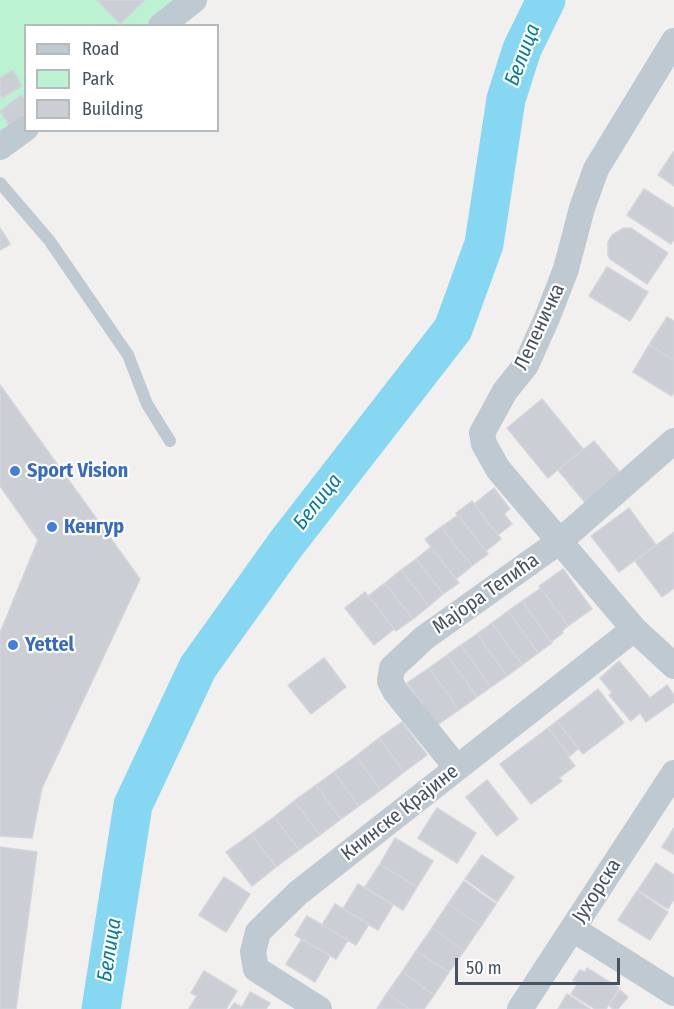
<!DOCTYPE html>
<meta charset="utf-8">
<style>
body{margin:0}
#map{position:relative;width:674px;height:1009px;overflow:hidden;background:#f2efef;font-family:"Fira Sans Condensed",sans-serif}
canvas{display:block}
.legend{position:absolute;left:24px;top:24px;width:195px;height:108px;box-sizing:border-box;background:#fff;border:2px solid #b5babf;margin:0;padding:8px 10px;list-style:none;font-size:18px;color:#46525e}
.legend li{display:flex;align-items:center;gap:12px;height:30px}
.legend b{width:30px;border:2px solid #b5babf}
.scale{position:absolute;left:455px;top:958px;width:165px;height:27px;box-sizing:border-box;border:3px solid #46525e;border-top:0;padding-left:8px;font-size:18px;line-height:21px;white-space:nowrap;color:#46525e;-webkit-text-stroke:4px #fff;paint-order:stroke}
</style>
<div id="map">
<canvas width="674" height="1009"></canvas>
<ul class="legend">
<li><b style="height:8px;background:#bfc9d2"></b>Road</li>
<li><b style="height:16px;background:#bbf2d2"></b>Park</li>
<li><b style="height:16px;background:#cbced4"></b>Building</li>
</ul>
<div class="scale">50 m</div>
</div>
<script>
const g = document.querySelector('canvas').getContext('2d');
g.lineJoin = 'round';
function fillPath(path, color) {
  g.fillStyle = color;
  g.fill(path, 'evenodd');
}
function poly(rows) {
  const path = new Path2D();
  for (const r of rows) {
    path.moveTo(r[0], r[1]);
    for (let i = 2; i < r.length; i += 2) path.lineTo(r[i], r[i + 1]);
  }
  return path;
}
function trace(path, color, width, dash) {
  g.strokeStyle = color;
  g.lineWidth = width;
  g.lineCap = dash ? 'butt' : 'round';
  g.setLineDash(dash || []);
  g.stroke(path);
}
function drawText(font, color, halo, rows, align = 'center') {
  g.font = font + ' "Fira Sans Condensed",sans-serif';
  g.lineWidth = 4.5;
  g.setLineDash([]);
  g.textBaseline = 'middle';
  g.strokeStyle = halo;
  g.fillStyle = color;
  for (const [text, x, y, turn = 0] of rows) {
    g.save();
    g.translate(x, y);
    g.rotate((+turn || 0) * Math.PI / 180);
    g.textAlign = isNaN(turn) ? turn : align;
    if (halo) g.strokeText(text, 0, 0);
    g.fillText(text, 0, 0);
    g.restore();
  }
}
const green = poly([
 [0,0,187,0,155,25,26,26,25,127,0,144]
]);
const river = poly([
 [101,1009,133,805,198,667,286,544,453,329,484,244,506,99,522,49,546,0]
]);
const building = poly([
 [97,0,145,0,120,24,97,0],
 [13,70,22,86,2,98,0,94,0,78,13,70],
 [21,95,26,101,26,113,9,125,0,111,21,95],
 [674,151,674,186,658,175,674,151],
 [644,189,674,208,674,239,671,244,627,215,644,189],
 [0,228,10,244,0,250,0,228],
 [624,228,631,228,668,253,647,284,610,259,608,255,608,242,612,235,624,228],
 [607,267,648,292,630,321,589,296,607,267],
 [667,317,674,321,674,360,649,345,667,317],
 [649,345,674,360,674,392,672,396,633,372,649,345],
 [0,385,140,579,42,788,32,838,0,836,0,633,38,540,0,486,0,385],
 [542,399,583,449,548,478,507,428,542,399],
 [594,441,624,477,588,506,558,470,594,441],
 [494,488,510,509,504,514,512,524,498,535,474,504,494,488],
 [472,501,501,539,486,551,456,513,472,501],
 [629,508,656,545,619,572,591,536,629,508],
 [458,515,488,554,472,566,441,527,458,515],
 [441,527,472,566,456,579,425,539,441,527],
 [674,532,674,588,662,597,635,561,674,532],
 [431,547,459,583,443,594,416,559,431,547],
 [416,559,443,594,429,606,401,570,416,559],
 [563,569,592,609,568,626,539,586,563,569],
 [401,570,429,606,413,619,385,583,401,570],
 [385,583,413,619,396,631,368,596,385,583],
 [541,588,568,626,562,631,563,633,551,642,522,601,541,588],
 [365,592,394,629,374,645,345,608,365,592],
 [522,601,552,643,538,653,508,611,522,601],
 [508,611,538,653,522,665,492,623,508,611],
 [492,623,522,665,507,676,477,634,492,623],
 [477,634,507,676,491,687,461,645,477,634],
 [461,645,491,687,477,697,447,655,461,645],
 [447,655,477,697,459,710,429,668,447,655],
 [324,658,346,687,311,714,288,685,324,658],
 [619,661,650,698,667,685,674,695,674,702,646,722,640,713,631,721,609,695,612,693,600,678,619,661],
 [429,668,459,710,437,725,407,683,429,668],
 [598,689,624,723,583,754,557,721,598,689],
 [557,721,579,748,570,756,548,728,557,721],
 [402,722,427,755,404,772,379,738,402,722],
 [548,728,570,756,568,757,575,766,559,778,562,781,531,804,500,764,548,728],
 [379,738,404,772,381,790,356,756,379,738],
 [356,756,381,790,359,806,334,772,356,756],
 [334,772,359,806,341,819,316,785,334,772],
 [487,780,518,819,497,836,466,797,487,780],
 [316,785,341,819,320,835,294,801,316,785],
 [294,801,320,835,299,850,274,817,294,801],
 [437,808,476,833,457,863,418,838,437,808],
 [274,817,299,850,276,867,251,834,274,817],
 [674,828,674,854,662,847,674,828],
 [251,834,276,867,252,886,226,852,251,834],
 [395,838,433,861,417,887,380,864,395,838],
 [0,847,37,852,16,1009,0,1009,0,847],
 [482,855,514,877,497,902,465,879,482,855],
 [656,863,674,875,674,899,668,909,638,890,656,863],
 [380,864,417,887,403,910,365,887,380,864],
 [224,877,250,894,226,932,199,915,224,877],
 [464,881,496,904,481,926,448,904,464,881],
 [358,884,393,905,378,930,343,909,358,884],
 [637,891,668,912,650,940,618,920,637,891],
 [335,904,369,924,356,945,322,925,335,904],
 [448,904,481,926,464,951,432,928,448,904],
 [307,916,348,940,336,959,295,935,307,916],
 [432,928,464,951,449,972,416,951,432,928],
 [302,939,330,956,315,982,286,964,302,939],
 [416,951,449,972,434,995,402,972,416,951],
 [587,968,619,988,606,1009,595,1009,571,994,578,983,573,980,580,970,585,972,587,968],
 [204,971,237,991,226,1009,189,1009,197,996,191,993,204,971],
 [402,972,434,995,424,1009,410,1009,387,993,402,972],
 [620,990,628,997,618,1009,613,1009,609,1005,620,990],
 [250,992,270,1003,266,1009,230,1009,234,1003,242,1007,250,992],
 [387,993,410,1009,377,1009,387,993],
 [567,994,590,1009,558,1009,567,994]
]);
const service = poly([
 [0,183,49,240,128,355,147,404,170,441]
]);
const minor = poly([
 [161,26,194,0],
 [674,41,596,169,582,208,566,269,547,318,526,365,505,391,482,433,484,444,498,469,634,629,674,666],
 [0,147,26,128],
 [457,768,395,691,390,681,392,668,424,638,560,541,674,441],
 [573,929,674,993],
 [319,1009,256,969,253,952,258,932,298,893,634,629],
 [520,1009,674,773]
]);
const markers = [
 [15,471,6,"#3f7fe0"],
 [52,527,6,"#3f7fe0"],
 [13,645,6,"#3f7fe0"]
];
const streetNames = [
 ["Лепеничка",540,327,-65],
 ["Мајора Тепића",486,594,-35],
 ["Книнске Крајине",400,813,-38],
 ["Јухорска",597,891,-57]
];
const shopNames = [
 ["Sport Vision",27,471],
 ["Кенгур",64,527],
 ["Yettel",25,645]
];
const waterNames = [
 ["Белица",523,55,-69],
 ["Белица",318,502,-52],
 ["Белица",110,950,-81]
];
fillPath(green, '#bbf2d2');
trace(river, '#86d8f2', 39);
fillPath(building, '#cbced4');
trace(building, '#d3d5db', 1.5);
trace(service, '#bfc9d2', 12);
trace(minor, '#bfc9d2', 26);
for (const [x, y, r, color] of markers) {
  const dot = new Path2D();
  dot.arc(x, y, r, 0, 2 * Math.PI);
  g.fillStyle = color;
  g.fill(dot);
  trace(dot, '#fff', 2);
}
drawText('20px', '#46525e', '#fff', streetNames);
drawText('bold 20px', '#366cbe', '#fff', shopNames, 'left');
drawText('italic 21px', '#047da4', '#fff', waterNames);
</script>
